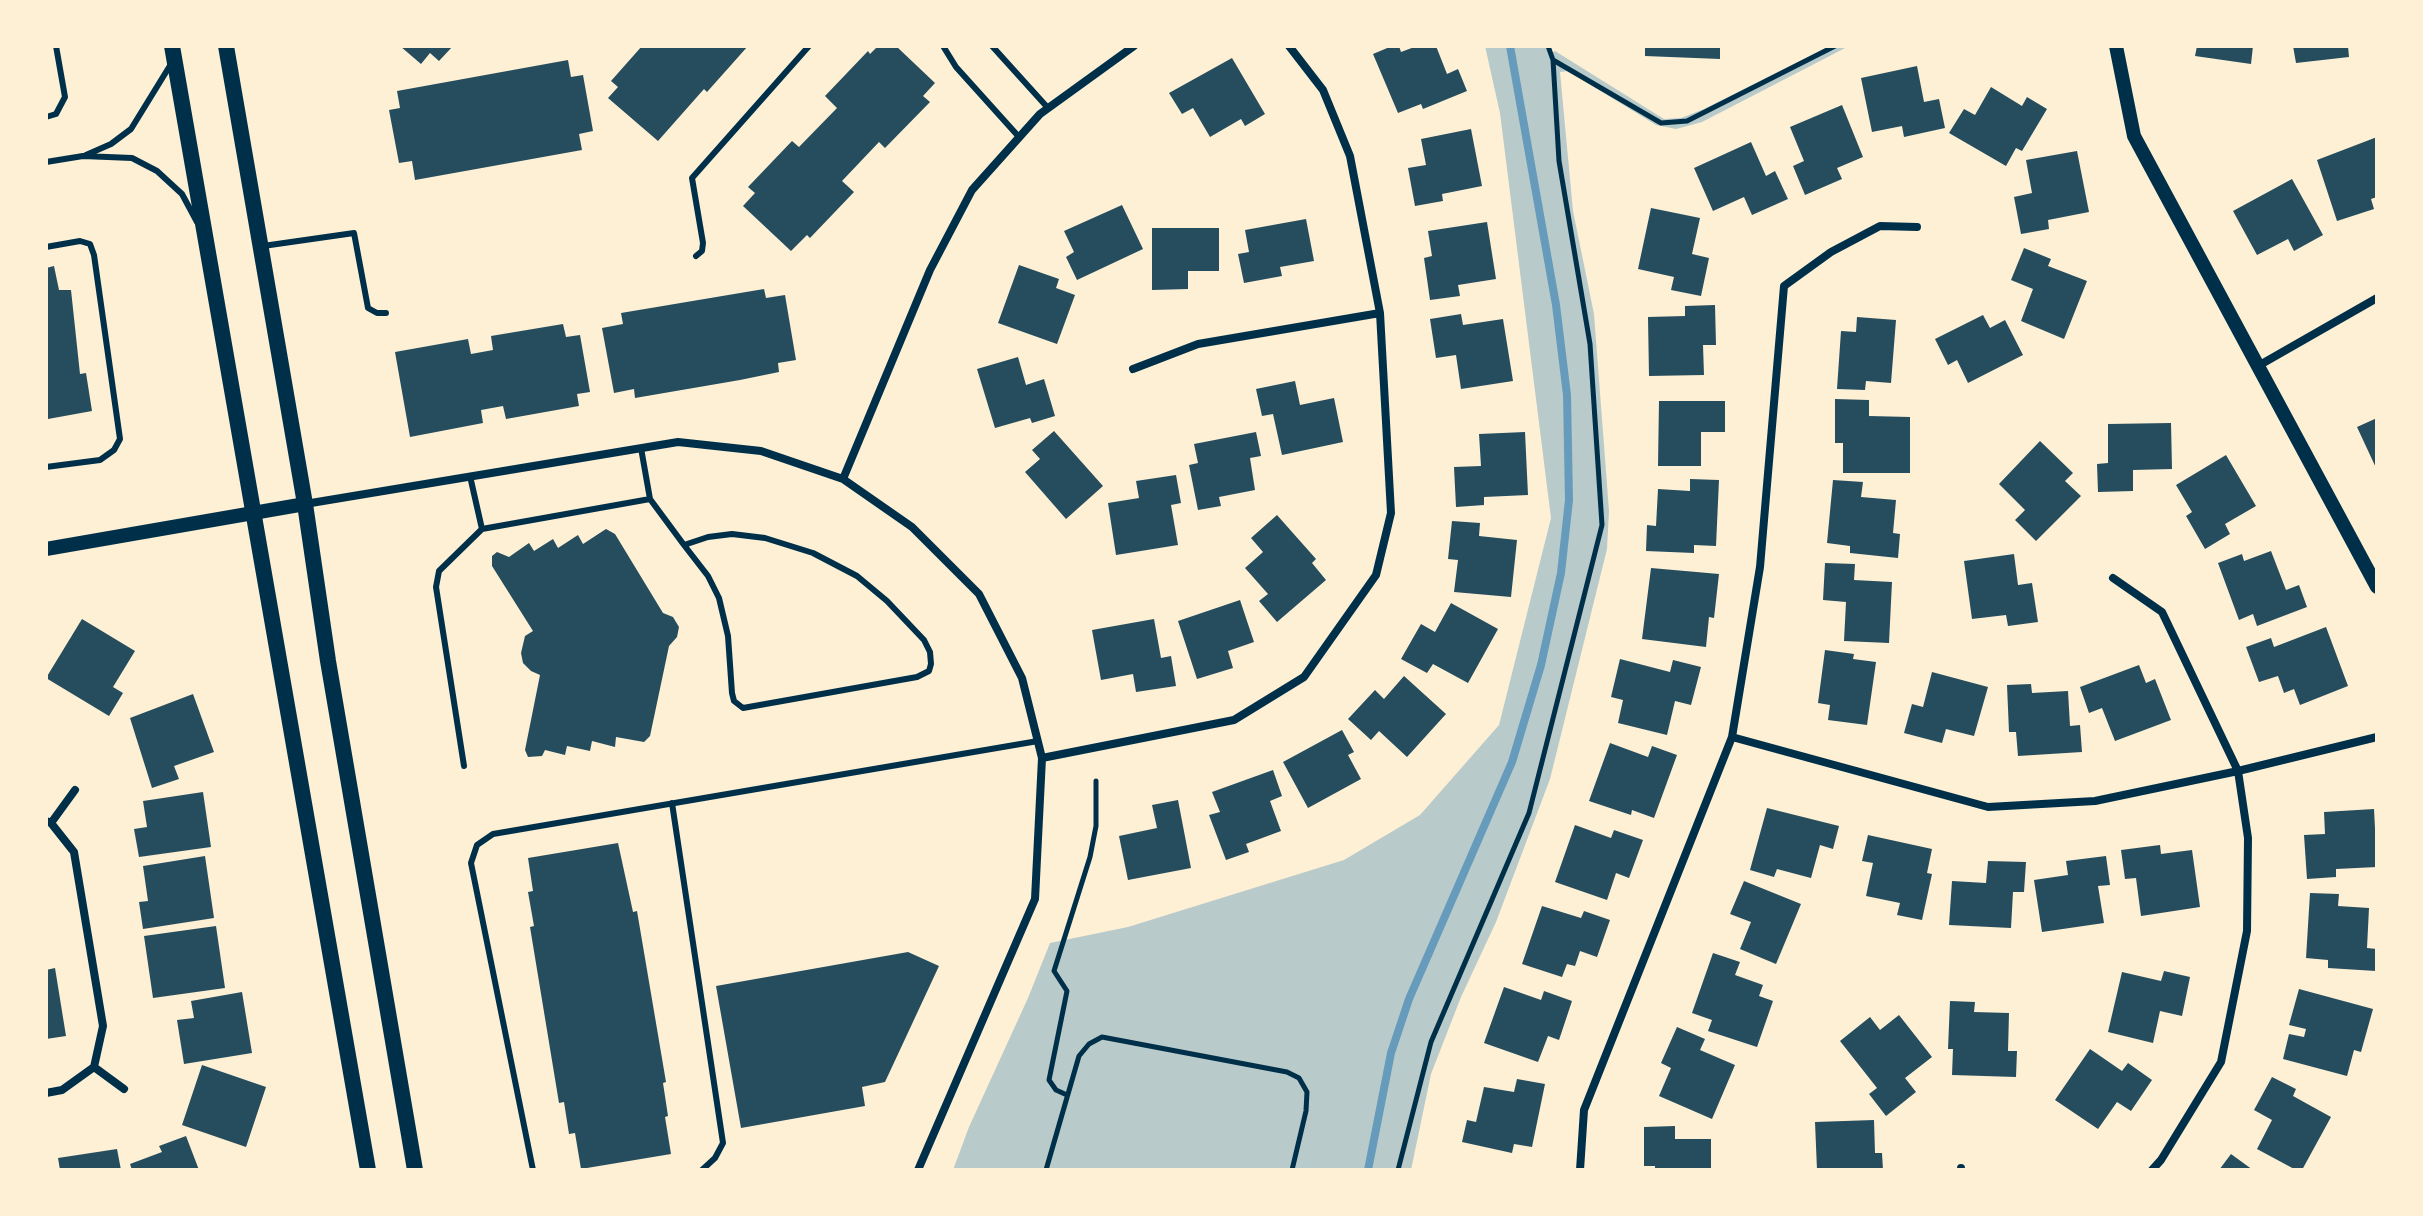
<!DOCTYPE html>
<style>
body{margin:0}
#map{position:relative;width:2423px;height:1216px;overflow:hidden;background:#fdf0d5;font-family:Commissioner,sans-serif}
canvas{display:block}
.frame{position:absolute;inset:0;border:48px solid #fdf0d5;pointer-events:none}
</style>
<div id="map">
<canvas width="2423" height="1216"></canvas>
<div class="frame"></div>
</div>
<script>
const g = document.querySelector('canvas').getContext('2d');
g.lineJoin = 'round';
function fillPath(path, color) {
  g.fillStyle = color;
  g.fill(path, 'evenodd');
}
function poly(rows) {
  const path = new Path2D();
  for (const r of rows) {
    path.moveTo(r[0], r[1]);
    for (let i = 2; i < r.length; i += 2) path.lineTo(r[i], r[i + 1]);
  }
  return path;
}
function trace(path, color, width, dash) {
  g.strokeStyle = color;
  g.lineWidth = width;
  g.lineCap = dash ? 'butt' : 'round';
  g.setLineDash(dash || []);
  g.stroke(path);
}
const green = poly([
 [1485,46,1548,46,1550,54,1555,51,1664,119,1681,118,1704,109,1830,46,1849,46,1702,122,1676,129,1656,125,1568,71,1560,72,1573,211,1594,314,1609,511,1607,549,1550,779,1496,922,1461,997,1431,1074,1411,1170,953,1170,969,1127,1028,998,1050,943,1128,927,1344,860,1420,815,1499,725,1551,518,1500,113]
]);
const stream = poly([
 [1368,1170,1391,1053,1409,999,1512,762,1541,665,1561,573,1569,500,1567,395,1556,305,1510,46]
]);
const building = poly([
 [400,46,453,46,439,61,430,53,421,64],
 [642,46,748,46,707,92,704,89,658,141,608,98,618,87,611,81],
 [878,46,896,46,935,83,923,96,930,102,885,148,879,142,842,181,854,192,810,238,807,235,791,251,743,206,755,193,748,187,792,141,799,147,837,108,825,96,868,51,870,54],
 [1392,46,1399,46,1401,52,1417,46,1436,46,1447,74,1458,69,1467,91,1423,109,1421,104,1398,113,1373,54],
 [1645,46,1720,46,1720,59,1645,56],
 [2197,46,2253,46,2251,64,2195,56],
 [2293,46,2348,46,2349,57,2296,63],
 [1232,58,1265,114,1245,126,1241,119,1210,137,1193,108,1182,114,1169,93],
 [568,60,571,77,583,75,593,131,579,134,582,150,415,180,412,161,399,163,389,110,400,108,397,91],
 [1917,66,1924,102,1939,99,1945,128,1904,137,1902,126,1872,132,1861,78],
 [1991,87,2022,106,2027,97,2047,109,2022,151,2016,148,2006,166,1949,133,1964,109,1975,115],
 [1842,105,1863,157,1837,168,1842,179,1805,195,1793,166,1804,161,1790,127],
 [1471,129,1482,186,1442,194,1443,201,1415,206,1408,168,1426,165,1421,139],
 [2377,137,2377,197,2371,199,2374,209,2337,221,2317,160],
 [1751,142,1766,176,1775,171,1788,199,1752,215,1744,197,1713,211,1694,168],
 [2077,151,2089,212,2048,220,2049,229,2021,234,2014,197,2032,193,2026,160],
 [2292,179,2323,235,2294,251,2288,239,2257,255,2233,211],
 [1122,205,1143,249,1077,280,1066,257,1074,252,1064,231],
 [1651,208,1700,218,1692,254,1709,258,1701,296,1671,290,1674,277,1638,269],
 [1306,219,1314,261,1280,267,1282,276,1244,283,1238,254,1249,252,1245,230],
 [1487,222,1496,279,1458,285,1460,296,1430,300,1424,258,1432,256,1428,231],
 [1152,228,1219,228,1219,271,1188,271,1188,289,1152,290],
 [2024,248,2051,259,2048,266,2087,281,2064,339,2021,321,2033,289,2011,280],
 [1019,265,1059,279,1056,288,1075,295,1057,344,998,323],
 [54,266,59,290,71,290,80,374,86,373,92,411,48,419,46,268],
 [764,289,766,298,785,295,796,360,778,363,779,372,740,380,635,398,634,389,614,393,602,328,623,324,621,313],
 [1715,305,1716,345,1703,345,1704,375,1649,376,1648,317,1685,316,1685,306],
 [1461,314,1463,325,1503,319,1513,381,1461,389,1456,355,1436,358,1430,319],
 [1983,315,1990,328,2005,320,2023,355,1968,383,1957,360,1948,365,1935,339],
 [1857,317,1896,320,1891,383,1866,381,1865,390,1837,389,1841,331,1856,332],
 [563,324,566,337,580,335,590,392,577,394,579,406,506,419,503,406,481,410,483,423,410,437,395,352,468,339,471,354,493,350,491,336],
 [1018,357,1026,385,1044,379,1055,416,1032,423,1030,418,995,428,977,369],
 [1295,381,1300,405,1334,398,1343,442,1282,455,1273,414,1262,416,1256,389],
 [1835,399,1869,400,1869,416,1910,417,1910,473,1843,473,1843,443,1835,443],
 [1659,401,1725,401,1725,432,1701,432,1701,466,1658,466],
 [2377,418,2377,470,2357,427],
 [2171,423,2172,469,2133,470,2133,491,2098,492,2097,464,2108,463,2108,424],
 [1054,431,1103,486,1066,519,1025,472,1040,459,1032,450],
 [1256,432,1261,456,1250,458,1255,490,1219,497,1221,506,1198,510,1189,465,1198,463,1194,444],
 [1525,432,1528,495,1484,497,1484,505,1456,507,1454,467,1481,466,1479,434],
 [2040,441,2073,473,2065,481,2081,496,2036,541,2015,520,2025,510,1999,484],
 [2226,455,2256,506,2225,524,2230,534,2205,549,2186,516,2192,512,2176,485],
 [1176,475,1181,503,1171,505,1178,545,1116,555,1108,503,1139,498,1136,481],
 [1690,479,1719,480,1716,546,1694,545,1694,553,1646,551,1647,525,1656,526,1658,489,1690,491],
 [1833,480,1863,482,1861,497,1896,500,1893,533,1900,534,1898,558,1850,553,1850,546,1827,543],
 [1277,515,1316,559,1312,563,1326,580,1277,622,1259,601,1268,594,1245,568,1263,552,1251,538],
 [1452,521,1480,523,1479,536,1517,540,1511,597,1454,592,1458,560,1448,559],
 [606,529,615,534,663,613,673,617,679,627,677,637,669,646,650,736,644,742,616,737,615,747,592,741,590,751,567,746,565,755,545,750,542,756,528,757,525,750,540,675,531,671,523,663,521,653,525,636,533,631,492,566,492,556,497,552,509,557,529,543,534,551,553,539,558,548,578,535,583,544],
 [2271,551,2286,590,2299,585,2307,607,2257,626,2253,614,2239,620,2218,563,2242,554,2244,561],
 [2014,554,2018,585,2032,583,2038,622,2008,626,2006,615,1972,619,1964,561],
 [1825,563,1855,564,1854,580,1892,582,1889,643,1844,641,1846,602,1823,600],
 [1651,568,1719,574,1714,618,1709,617,1706,647,1642,639],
 [1240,600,1254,642,1228,651,1233,668,1197,679,1178,621],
 [1451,603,1498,629,1468,683,1433,664,1427,673,1401,659,1421,624,1435,632],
 [82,619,135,651,113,687,123,693,109,716,46,678],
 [1154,619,1161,658,1171,656,1176,686,1136,692,1133,674,1101,680,1092,630],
 [2326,627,2348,686,2300,705,2294,689,2284,693,2278,676,2259,682,2246,647,2271,638,2274,647],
 [1825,650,1854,654,1853,659,1876,662,1867,725,1828,720,1830,705,1818,703],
 [1620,659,1670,672,1673,660,1701,667,1691,705,1675,701,1667,735,1618,723,1623,700,1611,697],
 [2139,665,2146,683,2155,679,2171,720,2115,741,2102,708,2089,713,2080,687],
 [1932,672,1988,687,1974,736,1946,729,1942,743,1904,733,1912,704,1923,707],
 [1404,676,1446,714,1407,757,1379,731,1371,740,1348,719,1375,690,1384,699],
 [2031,684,2032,693,2068,691,2070,726,2080,725,2082,752,2018,756,2016,732,2009,732,2007,685],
 [193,694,214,752,174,766,179,779,152,788,130,718],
 [1342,730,1354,752,1348,755,1361,779,1308,808,1283,762],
 [1610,743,1648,757,1652,746,1677,755,1654,818,1632,810,1631,815,1589,801],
 [1273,770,1282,796,1270,801,1281,831,1246,844,1249,852,1226,860,1209,815,1220,812,1212,792],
 [203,792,211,847,139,857,134,829,147,827,143,801],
 [1178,800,1191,868,1128,880,1119,836,1157,828,1152,805],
 [1767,808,1839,826,1833,849,1820,845,1811,878,1777,869,1774,877,1750,870],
 [2374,809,2377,867,2336,869,2336,877,2307,879,2304,835,2325,834,2324,812],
 [1575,825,1611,838,1614,830,1643,840,1629,878,1616,873,1607,900,1555,882],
 [1868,835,1932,849,1927,873,1932,874,1922,920,1897,915,1900,903,1866,896,1873,863,1862,861],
 [618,843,633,912,637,911,666,1082,663,1083,668,1116,665,1117,671,1154,581,1169,575,1133,569,1134,564,1102,559,1103,530,927,534,926,528,892,533,891,528,858],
 [2160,845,2161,854,2192,850,2200,907,2141,916,2136,878,2125,879,2121,850],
 [205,856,214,918,143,929,139,902,148,901,143,866],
 [2106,856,2110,885,2098,886,2104,923,2042,932,2034,880,2068,875,2066,861],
 [1988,861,2026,862,2024,892,2013,892,2011,928,1949,925,1952,881,1986,883],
 [1744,881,1801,904,1776,964,1740,949,1751,922,1730,914],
 [2310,893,2339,894,2338,906,2369,908,2367,948,2377,949,2376,971,2328,968,2328,960,2306,958],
 [1542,906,1581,918,1584,911,1610,920,1597,957,1580,951,1575,966,1567,964,1562,977,1522,964],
 [216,926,225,988,153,998,144,936],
 [908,952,939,966,885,1082,862,1087,865,1106,741,1128,716,986],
 [1713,953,1740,962,1735,975,1763,985,1759,996,1773,1001,1757,1047,1708,1031,1712,1020,1692,1013],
 [55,968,66,1036,46,1039,46,970],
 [2164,971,2190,977,2182,1016,2160,1011,2153,1043,2108,1032,2122,972,2161,981],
 [1504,987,1541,1000,1544,991,1572,1001,1559,1040,1548,1036,1538,1062,1484,1043],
 [2299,989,2373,1009,2361,1052,2354,1050,2347,1076,2283,1059,2289,1034,2304,1037,2306,1029,2289,1025],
 [242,992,252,1053,184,1064,177,1020,194,1018,191,1001],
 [1950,1001,1975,1002,1974,1012,2009,1013,2008,1051,2017,1051,2016,1077,1952,1075,1953,1049,1948,1049],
 [1899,1015,1932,1057,1905,1078,1916,1092,1886,1116,1869,1094,1877,1088,1840,1041,1870,1017,1880,1030],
 [1677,1027,1705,1039,1700,1050,1735,1065,1712,1119,1659,1096,1671,1068,1661,1063],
 [2090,1049,2122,1071,2128,1063,2152,1080,2131,1111,2117,1102,2098,1129,2055,1100],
 [202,1065,266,1087,246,1147,182,1125],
 [2272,1077,2296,1089,2293,1096,2331,1117,2302,1170,2296,1170,2257,1149,2272,1120,2254,1110],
 [1517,1079,1545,1084,1532,1147,1514,1144,1512,1153,1462,1142,1467,1120,1476,1122,1484,1087,1514,1092],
 [1874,1120,1875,1153,1882,1153,1883,1170,1817,1170,1815,1122],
 [1675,1126,1675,1139,1711,1139,1711,1170,1655,1170,1655,1166,1644,1166,1644,1127],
 [186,1136,199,1170,132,1170,130,1164,162,1152,159,1146],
 [117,1149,121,1170,60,1170,58,1158],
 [2231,1154,2253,1170,2219,1170]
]);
const path = poly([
 [1548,46,1553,60],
 [1067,1095,1056,1090,1049,1080,1067,991,1054,971,1090,857,1096,826,1096,781],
 [1046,1170,1079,1056,1089,1044,1102,1037,1287,1072,1299,1078,1307,1092,1306,1111,1292,1170],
 [1398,1170,1431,1042,1529,813,1602,525,1590,344,1559,161,1553,60,1661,123,1687,121,1835,46]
]);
const service = poly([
 [943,46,956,67,1019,137],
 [992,46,1048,108],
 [46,117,56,114,65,97,56,46],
 [86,155,111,144,131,129,171,64],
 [46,162,83,156,132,158,157,171,182,194,197,222],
 [263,246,354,233,368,308,377,313,386,313],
 [46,247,80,241,90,244,94,255,120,439,114,450,100,460,46,467],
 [696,256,702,251,703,243,692,178,809,46],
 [470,476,482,529,650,499,641,448],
 [650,499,684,545,708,576,719,598,728,636,732,693,734,701,743,708,917,677,929,671,931,664,930,652,924,640,887,601,857,576,813,553,765,538,732,534,708,537,684,545],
 [464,766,436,587,439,571,482,529],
 [672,803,723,1143,715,1158,702,1170],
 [533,1170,471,863,477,845,493,834,1038,741]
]);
const minor = poly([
 [2258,366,2377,298],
 [1133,369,1198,344,1380,313],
 [843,479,930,270,972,190,1040,114,1134,46],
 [305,504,678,442,761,451,843,479,912,527,979,594,1022,678,1042,758,1035,899,918,1170],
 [2113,578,2162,612,2238,771,2248,838,2247,931,2221,1062,2161,1160,2152,1170],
 [1732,737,1988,807,2095,801,2238,771,2377,737],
 [1042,758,1234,720,1304,677,1376,575,1391,513,1380,313,1350,156,1323,90,1289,46],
 [46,821,51,823,74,852,103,1026,94,1067,62,1090,46,1093],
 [51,823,75,790],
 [94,1067,124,1089],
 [1580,1170,1584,1110,1732,737,1760,567,1784,286,1831,252,1880,226,1917,227],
 [1961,1170,1961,1168]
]);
const tertiary = poly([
 [2116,46,2134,136,2377,587],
 [46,549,305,504]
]);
const secondary = poly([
 [172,46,368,1170],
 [226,46,305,504,328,661,415,1170]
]);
fillPath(green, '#b9caca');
trace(stream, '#669bbc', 8);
fillPath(building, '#264d5e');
trace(path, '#003049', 5);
trace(service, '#003049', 6);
trace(minor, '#003049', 8);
trace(tertiary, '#003049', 14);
trace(secondary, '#003049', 16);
</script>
